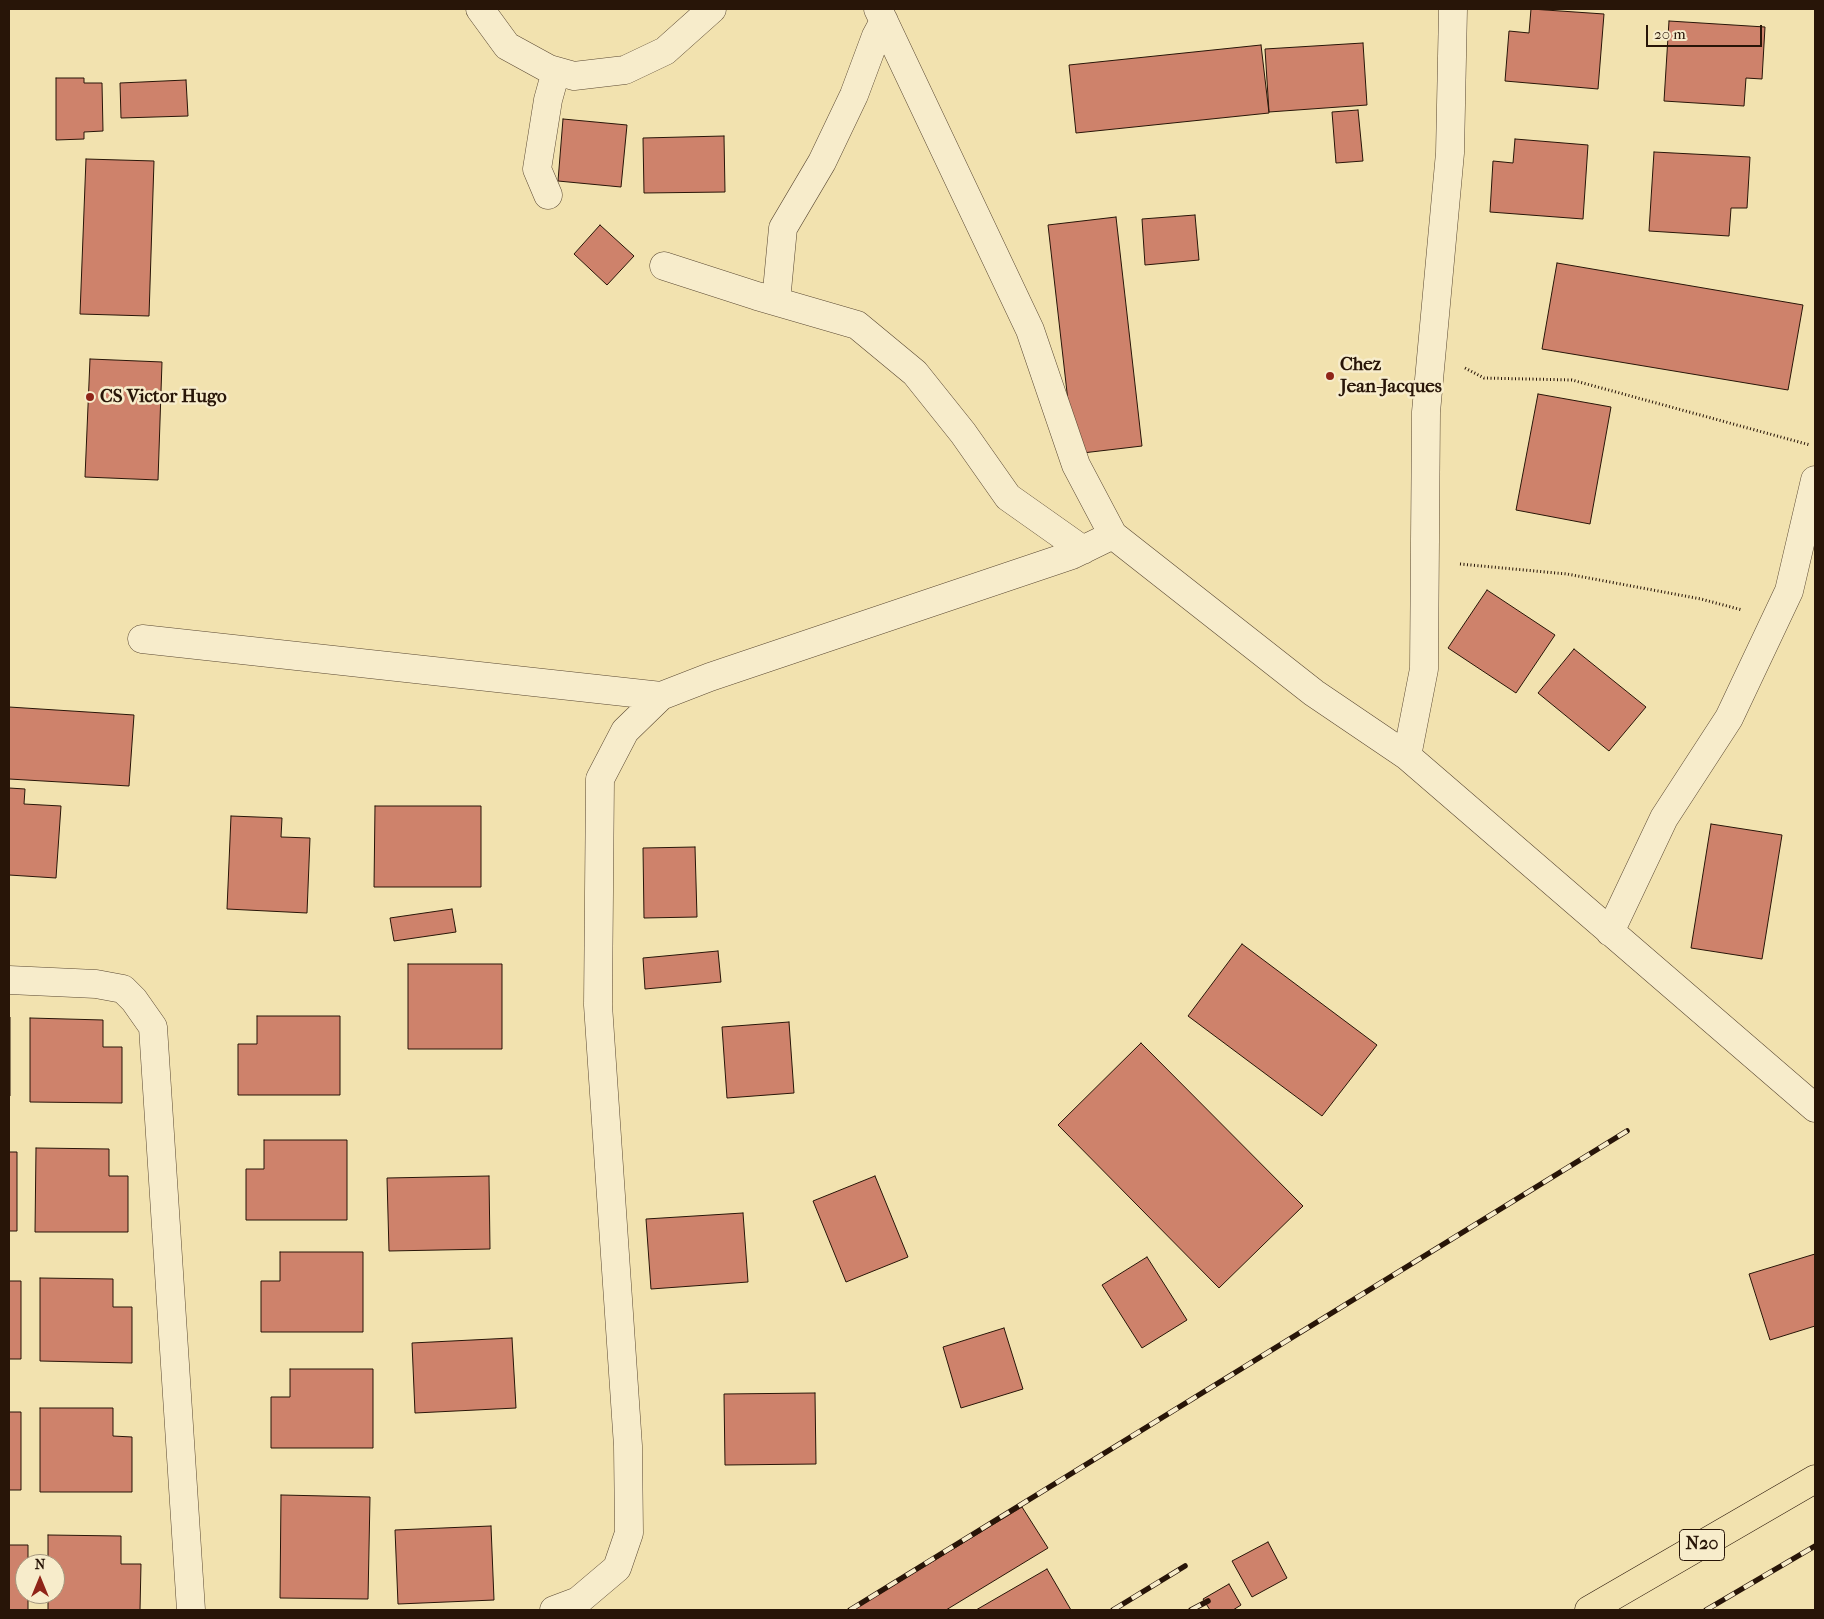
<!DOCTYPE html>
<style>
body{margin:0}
#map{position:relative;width:1824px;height:1619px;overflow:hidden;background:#f2e2af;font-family:"IM FELL French Canon",serif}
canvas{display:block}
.frame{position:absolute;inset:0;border:10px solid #281508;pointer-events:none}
.north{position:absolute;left:15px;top:1554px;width:50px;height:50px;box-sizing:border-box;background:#f7eccb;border:1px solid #a4967d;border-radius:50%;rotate:0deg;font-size:14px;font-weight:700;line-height:20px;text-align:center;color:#281508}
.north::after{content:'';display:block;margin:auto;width:18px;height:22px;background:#8f2418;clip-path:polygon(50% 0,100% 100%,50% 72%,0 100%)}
.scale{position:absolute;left:1646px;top:25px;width:116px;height:22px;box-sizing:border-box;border:2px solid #281508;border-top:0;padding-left:6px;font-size:15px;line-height:18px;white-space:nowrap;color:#281508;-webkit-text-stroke:4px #f7eccb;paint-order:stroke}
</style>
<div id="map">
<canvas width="1824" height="1619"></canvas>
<div class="frame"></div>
<div class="north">N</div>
<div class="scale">20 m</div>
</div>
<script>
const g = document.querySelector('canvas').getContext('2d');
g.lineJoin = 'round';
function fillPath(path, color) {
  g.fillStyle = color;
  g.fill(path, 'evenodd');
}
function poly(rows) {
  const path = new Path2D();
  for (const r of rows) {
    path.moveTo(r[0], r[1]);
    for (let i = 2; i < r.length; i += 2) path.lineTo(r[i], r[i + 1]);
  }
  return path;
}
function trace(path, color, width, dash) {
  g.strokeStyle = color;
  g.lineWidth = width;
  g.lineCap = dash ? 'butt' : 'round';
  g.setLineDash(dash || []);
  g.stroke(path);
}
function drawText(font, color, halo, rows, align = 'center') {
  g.font = font + ' "IM FELL French Canon",serif';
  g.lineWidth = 5;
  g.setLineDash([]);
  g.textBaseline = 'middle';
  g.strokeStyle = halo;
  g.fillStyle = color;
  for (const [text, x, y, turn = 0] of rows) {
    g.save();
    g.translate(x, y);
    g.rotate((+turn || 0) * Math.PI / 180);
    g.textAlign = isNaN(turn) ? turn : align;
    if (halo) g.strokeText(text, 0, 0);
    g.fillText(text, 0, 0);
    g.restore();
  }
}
const building = poly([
 [1531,9,1604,14,1598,89,1505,81,1509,31,1529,33,1531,9],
 [1669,21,1765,27,1762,79,1746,78,1744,106,1664,101,1669,21],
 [1363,43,1367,105,1269,112,1265,49,1363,43],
 [1261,45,1269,113,1076,133,1069,65,1261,45],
 [56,78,84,78,84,83,102,83,103,131,84,132,84,139,56,140,56,78],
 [186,80,188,116,121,118,120,83,186,80],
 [1358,110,1363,161,1336,163,1332,112,1358,110],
 [563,119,627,125,621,187,558,181,563,119],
 [724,136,725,192,644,193,643,138,724,136],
 [1515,139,1588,145,1583,219,1490,212,1493,161,1513,163,1515,139],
 [1654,152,1750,157,1747,208,1731,208,1729,236,1649,231,1654,152],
 [86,159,154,161,149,316,80,314,86,159],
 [1195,215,1199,260,1145,265,1142,219,1195,215],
 [1116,217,1142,446,1074,454,1048,225,1116,217],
 [600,225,634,256,607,285,574,254,600,225],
 [1557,263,1803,305,1788,390,1542,349,1557,263],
 [90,359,162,362,158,480,85,477,90,359],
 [1538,394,1611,407,1590,524,1516,510,1538,394],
 [1487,590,1555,635,1516,693,1448,648,1487,590],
 [1574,649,1646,707,1609,751,1538,693,1574,649],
 [9,707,134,715,129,786,9,779,9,707],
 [9,788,25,789,24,804,61,806,56,878,9,875,9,788],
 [375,806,481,806,481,887,374,887,375,806],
 [231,816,282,818,281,837,310,838,307,913,227,909,231,816],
 [1711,824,1782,835,1762,959,1691,948,1711,824],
 [695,847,697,917,644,918,643,848,695,847],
 [452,909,456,932,394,941,390,918,452,909],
 [1242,944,1377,1045,1322,1116,1188,1016,1242,944],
 [718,951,721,982,645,989,643,958,718,951],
 [408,964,502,964,502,1049,408,1049,408,964],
 [257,1016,340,1016,340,1095,238,1095,238,1044,257,1044,257,1016],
 [9,1017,10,1017,10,1096,9,1096,9,1017],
 [30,1018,103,1020,103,1047,122,1047,122,1103,30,1102,30,1018],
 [789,1022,794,1093,727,1098,722,1027,789,1022],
 [1141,1043,1303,1206,1219,1288,1058,1125,1141,1043],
 [264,1140,347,1140,347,1220,246,1220,246,1169,264,1169,264,1140],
 [36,1148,109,1149,109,1176,128,1176,128,1232,35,1232,36,1148],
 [9,1152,17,1152,17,1231,9,1231,9,1152],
 [489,1176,490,1249,389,1251,387,1178,489,1176],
 [875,1176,908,1257,846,1282,813,1201,875,1176],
 [743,1213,748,1282,651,1289,646,1219,743,1213],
 [280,1252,363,1252,363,1332,261,1332,261,1281,280,1281,280,1252],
 [1815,1254,1815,1326,1770,1340,1749,1274,1815,1254],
 [1147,1257,1187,1320,1142,1348,1102,1285,1147,1257],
 [40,1278,113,1279,113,1307,132,1307,132,1363,40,1361,40,1278],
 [9,1281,21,1281,21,1359,9,1359,9,1281],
 [1004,1328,1023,1389,961,1408,943,1347,1004,1328],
 [512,1338,516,1408,415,1413,412,1343,512,1338],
 [290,1369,373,1369,373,1448,271,1448,271,1397,290,1397,290,1369],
 [815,1393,816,1464,725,1465,724,1394,815,1393],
 [40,1408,113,1408,113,1436,132,1437,132,1492,40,1492,40,1408],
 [9,1412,21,1412,21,1490,9,1490,9,1412],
 [281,1495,370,1497,368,1599,280,1598,281,1495],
 [1022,1507,1048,1548,946,1610,853,1610,1022,1507],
 [491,1526,494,1600,398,1604,395,1530,491,1526],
 [48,1535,121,1536,121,1564,141,1564,140,1610,48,1610,48,1594,55,1594,55,1564,48,1564,48,1535],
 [1268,1542,1287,1578,1252,1597,1232,1561,1268,1542],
 [9,1545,28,1545,28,1564,25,1564,25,1594,28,1594,28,1610,9,1610,9,1545],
 [1047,1569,1071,1610,976,1610,1047,1569],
 [1229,1584,1241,1605,1233,1610,1210,1610,1203,1599,1229,1584]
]);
const path = poly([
 [1465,368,1484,378,1572,380,1810,445],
 [1460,564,1567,574,1701,599,1742,610]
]);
const minor = poly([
 [480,9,507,46,549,69,574,76,625,70,665,51,712,9],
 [878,9,1030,330,1076,465,1113,535,1314,693,1407,756,1815,1108],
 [548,195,537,169,548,100,556,71],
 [664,266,757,296,857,325,915,373,963,433,1008,497,1083,550],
 [776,301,783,228,822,162,854,95,876,36,884,21],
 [142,639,661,696],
 [1407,756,1424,669,1426,412,1450,153,1453,9],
 [1610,932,1664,818,1729,718,1789,591,1815,480],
 [9,980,96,984,123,989,134,1000,153,1027,191,1610],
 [554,1610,578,1601,617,1568,629,1533,628,1446,598,1005,600,779,625,731,661,696,710,677,1072,555,1113,535]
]);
const major = poly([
 [1589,1610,1815,1479]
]);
const rail = poly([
 [850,1610,1627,1131],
 [1113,1610,1185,1566],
 [1191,1610,1208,1601],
 [1706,1610,1815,1546]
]);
const markers = [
 [1330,376,5,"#8f2418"],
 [90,397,5,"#8f2418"]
];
const shields = [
 [1702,1545,45]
];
const shieldNames = [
 ["N20",1702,1545]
];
const poiNames = [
 ["Chez",1340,365],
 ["Jean-Jacques",1340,387],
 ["CS Victor Hugo",100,397]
];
fillPath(building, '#ce826b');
trace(building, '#281508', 1);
trace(minor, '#5a4832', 29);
trace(major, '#281508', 29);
trace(path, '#281508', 3, [1, 2.5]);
trace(minor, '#f7eccb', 28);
trace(major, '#f2e2af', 28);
trace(rail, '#281508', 5.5);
trace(rail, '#f7eccb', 4, [11]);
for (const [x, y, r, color] of markers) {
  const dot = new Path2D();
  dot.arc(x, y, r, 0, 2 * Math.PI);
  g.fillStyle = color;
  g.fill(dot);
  trace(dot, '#f7eccb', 2);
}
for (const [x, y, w] of shields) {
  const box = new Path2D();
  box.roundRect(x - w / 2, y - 15.5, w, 31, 4);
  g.fillStyle = '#f7eccb';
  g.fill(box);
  trace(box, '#281508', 1);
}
drawText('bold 18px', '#281508', null, shieldNames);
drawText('bold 19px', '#281508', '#f7eccb', poiNames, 'left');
</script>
